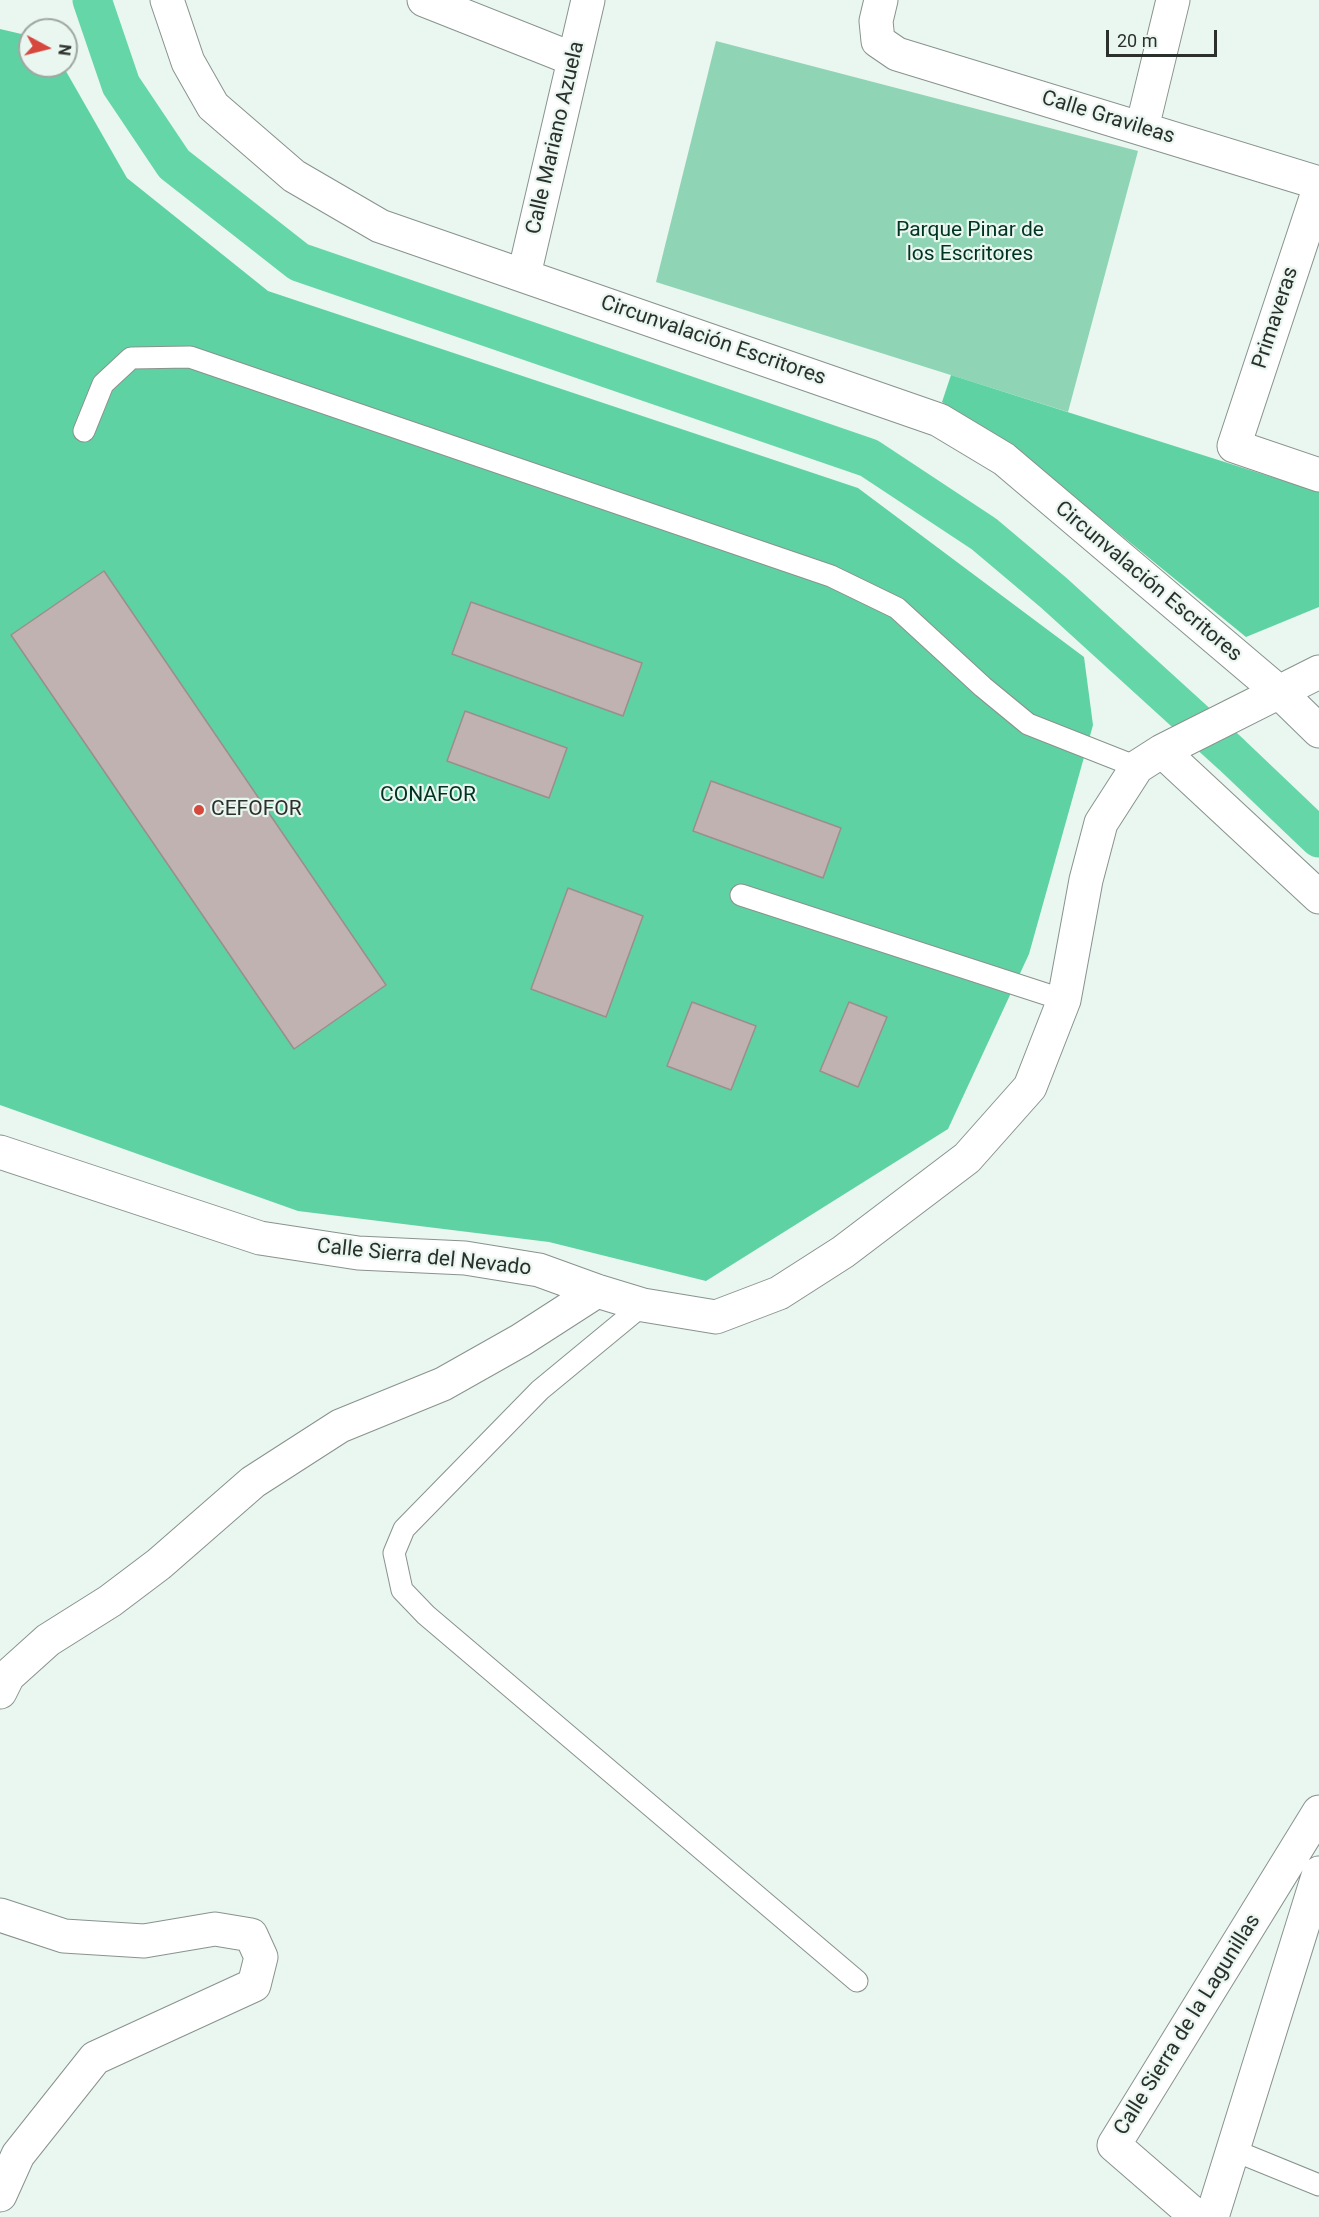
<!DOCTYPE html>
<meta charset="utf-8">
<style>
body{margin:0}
#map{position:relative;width:1319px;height:2217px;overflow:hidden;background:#eaf6f0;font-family:Roboto,sans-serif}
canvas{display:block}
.north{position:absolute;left:18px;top:18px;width:60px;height:60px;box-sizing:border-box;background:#eaf6f0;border:2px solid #9ea7a2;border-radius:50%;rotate:97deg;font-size:16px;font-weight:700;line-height:24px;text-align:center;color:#2b302d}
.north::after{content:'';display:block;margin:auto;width:21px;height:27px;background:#d6473e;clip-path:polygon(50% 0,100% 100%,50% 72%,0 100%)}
.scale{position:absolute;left:1106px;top:30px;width:111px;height:27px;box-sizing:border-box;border:3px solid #2b302d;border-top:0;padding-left:8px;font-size:18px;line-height:21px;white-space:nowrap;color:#2b302d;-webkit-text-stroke:4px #eaf6f0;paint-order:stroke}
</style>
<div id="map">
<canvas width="1319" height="2217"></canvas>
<div class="north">N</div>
<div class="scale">20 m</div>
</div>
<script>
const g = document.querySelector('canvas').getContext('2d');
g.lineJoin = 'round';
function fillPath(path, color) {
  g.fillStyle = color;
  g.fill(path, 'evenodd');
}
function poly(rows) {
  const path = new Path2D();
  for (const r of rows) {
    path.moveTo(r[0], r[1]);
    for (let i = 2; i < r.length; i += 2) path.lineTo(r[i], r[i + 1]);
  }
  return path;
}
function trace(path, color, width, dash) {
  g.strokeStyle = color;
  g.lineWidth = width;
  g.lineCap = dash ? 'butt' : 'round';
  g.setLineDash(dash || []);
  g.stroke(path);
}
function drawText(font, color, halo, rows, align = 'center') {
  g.font = font + ' Roboto,sans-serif';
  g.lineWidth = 4.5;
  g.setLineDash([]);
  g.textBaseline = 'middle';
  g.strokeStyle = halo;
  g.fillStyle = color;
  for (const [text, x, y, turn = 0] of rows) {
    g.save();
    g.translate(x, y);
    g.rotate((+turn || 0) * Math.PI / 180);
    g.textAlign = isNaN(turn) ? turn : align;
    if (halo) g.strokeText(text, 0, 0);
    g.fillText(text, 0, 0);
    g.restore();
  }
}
const green = poly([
 [716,41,1138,151,1068,412,656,282]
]);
const forest = poly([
 [0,29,30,36,30,66,63,66,127,178,268,291,858,488,1084,657,1093,725,1029,954,948,1129,706,1281,549,1242,298,1211,0,1105],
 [951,375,1319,492,1319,607,1246,637,1019,452,942,402]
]);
const canal = poly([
 [92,0,121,85,174,164,299,262,869,458,984,534,1054,593,1232,755,1319,838]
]);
const building = poly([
 [104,571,386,985,294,1049,11,635,104,571],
 [471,602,642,663,623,716,452,654,471,602],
 [465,711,567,748,549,798,447,761,465,711],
 [711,781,841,828,823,878,693,831,711,781],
 [568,888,643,916,606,1017,531,989,568,888],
 [692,1002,756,1026,731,1090,667,1066,692,1002],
 [849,1002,887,1017,858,1087,820,1071,849,1002]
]);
const lane = poly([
 [84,431,103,384,131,358,190,357,831,576,897,608,983,687,1028,724,1137,767],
 [741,895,1064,1000],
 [643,1305,540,1390,404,1529,394,1553,402,1590,426,1615,857,1981],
 [1233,2150,1319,2185]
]);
const street = poly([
 [167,0,188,62,213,106,294,176,380,226,939,420,1004,459,1279,692,1319,731],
 [424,0,573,59],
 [881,0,876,21,878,41,897,54,1319,183],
 [1142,128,1173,0],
 [1319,189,1234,446,1319,475],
 [524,275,588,0],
 [1162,751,1319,897],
 [0,1152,260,1238,358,1253,465,1258,539,1270,597,1291,643,1305,716,1317,779,1293,843,1252,967,1158,1030,1087,1064,1000,1086,880,1101,823,1137,767,1162,751,1319,672],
 [0,1692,8,1676,48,1640,110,1601,159,1564,253,1482,340,1426,443,1384,521,1340,597,1291],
 [0,1915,64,1936,144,1941,215,1929,251,1935,261,1957,254,1985,95,2058,18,2155,0,2195],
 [1197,2217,1114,2145,1319,1812],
 [1212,2217,1319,1873]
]);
const markers = [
 [199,810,6,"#d6473e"]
];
const streetNames = [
 ["Calle Gravileas",1108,118,17],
 ["Calle Mariano Azuela",556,138,-77],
 ["Primaveras",1276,318,-72],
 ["Circunvalación Escritores",713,341,19],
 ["Circunvalación Escritores",1148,582,40],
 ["Calle Sierra del Nevado",424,1258,6],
 ["Calle Sierra de la Lagunillas",1188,2025,-58]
];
const parkNames = [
 ["Parque Pinar de",970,231],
 ["los Escritores",970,255],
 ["CONAFOR",428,796]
];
const poiNames = [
 ["CEFOFOR",211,810]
];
fillPath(green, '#8fd4b4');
fillPath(forest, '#5fd2a3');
trace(canal, '#64d6a7', 39);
fillPath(building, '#bfb2b0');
trace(building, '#9b8e8d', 1.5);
trace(lane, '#88938d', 23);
trace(street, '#88938d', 35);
trace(lane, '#fff', 21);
trace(street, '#fff', 33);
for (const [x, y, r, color] of markers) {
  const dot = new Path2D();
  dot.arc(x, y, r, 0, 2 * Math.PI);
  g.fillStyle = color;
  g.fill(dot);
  trace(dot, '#eaf6f0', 2);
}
drawText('21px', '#2b302d', '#eaf6f0', streetNames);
drawText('21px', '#003422', '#eaf6f0', parkNames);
drawText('21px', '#2b302d', '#eaf6f0', poiNames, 'left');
</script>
